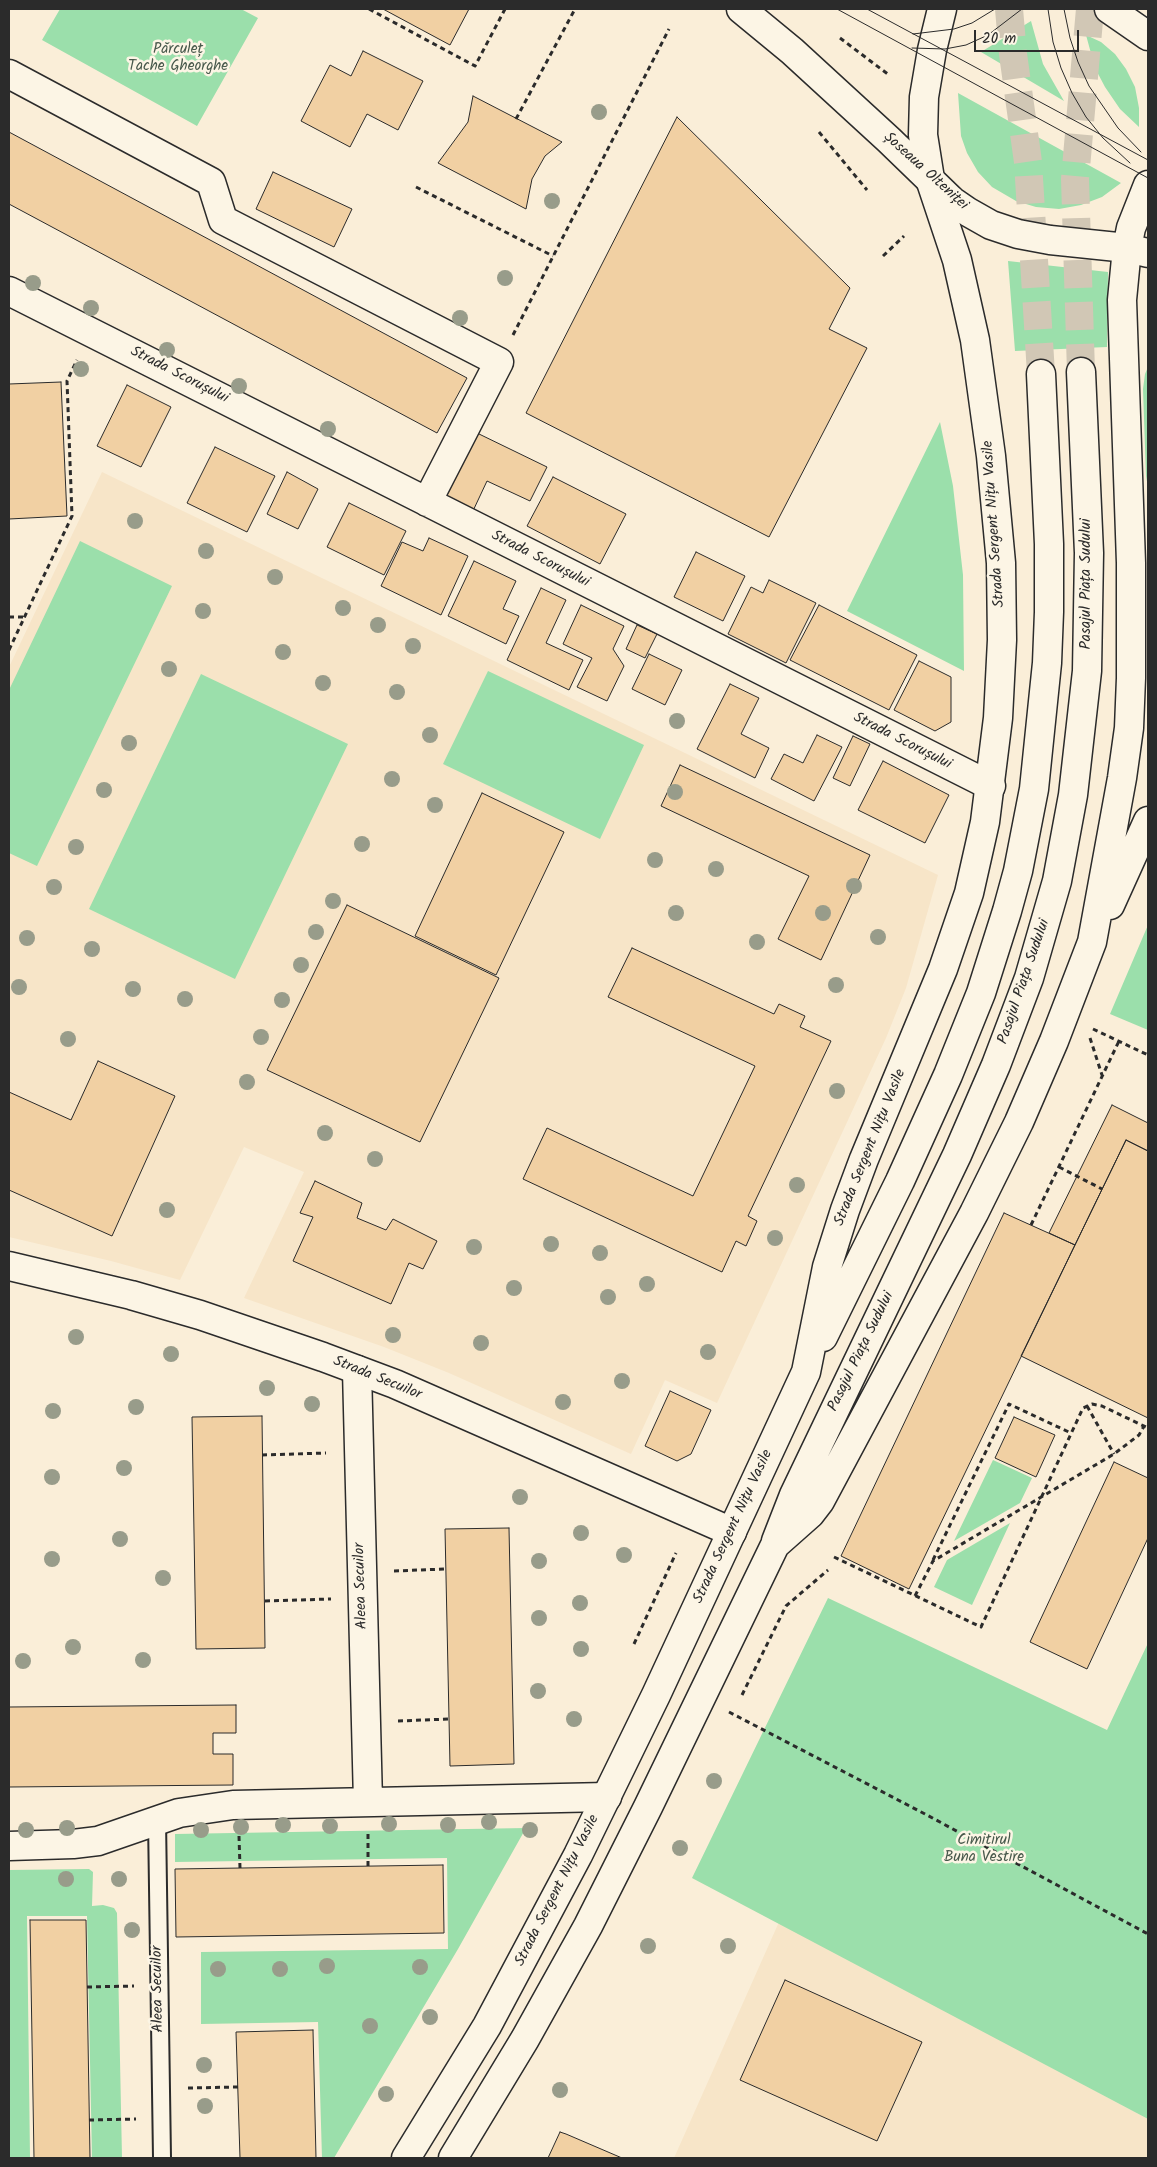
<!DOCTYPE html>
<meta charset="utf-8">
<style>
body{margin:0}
#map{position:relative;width:1157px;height:2167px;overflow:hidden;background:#faeed8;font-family:Kalam,sans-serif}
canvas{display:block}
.frame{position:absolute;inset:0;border:10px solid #2b2b2b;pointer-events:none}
.scale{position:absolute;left:974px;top:30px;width:105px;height:22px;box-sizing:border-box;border:2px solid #2b2b2b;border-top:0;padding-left:6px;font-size:15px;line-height:18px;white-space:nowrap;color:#2b2b2b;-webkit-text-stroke:4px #fcf5e5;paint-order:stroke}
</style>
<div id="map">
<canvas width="1157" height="2167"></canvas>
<div class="frame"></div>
<div class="scale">20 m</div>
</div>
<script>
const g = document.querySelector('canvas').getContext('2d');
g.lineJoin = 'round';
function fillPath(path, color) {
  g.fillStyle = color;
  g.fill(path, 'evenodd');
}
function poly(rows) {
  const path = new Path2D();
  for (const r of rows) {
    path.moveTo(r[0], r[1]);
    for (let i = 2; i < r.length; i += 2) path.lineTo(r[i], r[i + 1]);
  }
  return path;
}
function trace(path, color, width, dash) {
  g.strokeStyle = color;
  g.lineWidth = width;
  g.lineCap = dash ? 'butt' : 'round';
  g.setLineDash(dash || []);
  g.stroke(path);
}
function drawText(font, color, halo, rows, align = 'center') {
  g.font = font + ' Kalam,sans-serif';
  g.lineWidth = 5;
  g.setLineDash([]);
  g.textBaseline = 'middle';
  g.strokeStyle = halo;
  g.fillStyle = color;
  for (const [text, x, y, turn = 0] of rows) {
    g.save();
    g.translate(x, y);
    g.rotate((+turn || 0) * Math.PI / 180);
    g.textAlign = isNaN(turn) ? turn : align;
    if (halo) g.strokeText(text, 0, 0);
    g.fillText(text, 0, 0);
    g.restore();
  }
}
const built = poly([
 [102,472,938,875,906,988,886,1038,717,1403,665,1380,631,1454,449,1373,384,1347,244,1298,304,1172,244,1147,180,1280,111,1261,9,1237,9,667],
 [779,1922,1148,2119,1148,2158,674,2158]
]);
const green = poly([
 [60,9,241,9,258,18,197,126,42,40],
 [1031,21,1043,64,1064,101,981,52],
 [1086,35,1101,42,1115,54,1126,69,1135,87,1139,108,1139,127,1120,109,1105,87,1095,68],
 [958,93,1121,183,1102,197,1081,205,1059,209,1036,207,1016,201,992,187,978,172,967,153,961,136],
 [1008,261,1108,272,1107,347,1015,351],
 [1148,367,1148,487,1146,476,1143,389,1145,374],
 [940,422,953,486,963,575,964,671,847,611],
 [80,541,172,586,37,866,9,853,9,690],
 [488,671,644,745,600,839,443,764],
 [201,674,348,744,235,979,89,909],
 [1148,925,1148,1030,1110,1014],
 [993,1460,1032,1478,1020,1503,954,1541],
 [1010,1523,972,1605,934,1587,947,1560],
 [828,1598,1107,1730,1148,1643,1148,2119,692,1878],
 [526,1828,458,1949,334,2158,322,2158,318,2022,201,2024,201,1952,448,1949,447,1858,175,1862,175,1834],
 [89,1869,93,1872,92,1906,103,1905,114,1908,117,1913,122,2158,92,2158,87,1916,27,1916,30,2158,9,2158,9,1870]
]);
const building = poly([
 [383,9,469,9,450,45,383,9],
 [363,51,423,81,398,130,367,114,350,147,301,121,330,65,351,76,363,51],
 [473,96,562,142,545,156,532,179,526,209,438,163,468,122,473,96],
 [677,117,850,288,829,329,867,348,769,537,526,413,677,117],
 [9,132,467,378,437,433,9,204,9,132],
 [273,172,352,209,334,247,256,209,273,172],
 [61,382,67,516,9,519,9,384,61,382],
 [127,385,171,407,141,467,97,446,127,385],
 [477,433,547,467,530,501,487,481,472,513,445,499,477,433],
 [215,447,275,476,247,532,187,503,215,447],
 [287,472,318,489,298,529,267,514,287,472],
 [553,477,626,514,600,564,527,526,553,477],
 [349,503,406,531,384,575,327,547,349,503],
 [429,538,468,556,441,615,381,586,402,542,423,551,429,538],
 [696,552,745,576,723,621,674,597,696,552],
 [474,561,516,581,503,609,519,616,506,644,448,616,474,561],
 [769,580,816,603,786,663,728,634,751,587,763,593,769,580],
 [541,588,566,600,546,643,583,660,569,690,507,660,541,588],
 [581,605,624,626,613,649,624,666,607,701,577,687,592,658,563,644,581,605],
 [819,605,917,655,889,710,790,660,819,605],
 [637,625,657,634,645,658,626,649,637,625],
 [649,654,682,670,665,705,632,689,649,654],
 [919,661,951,677,951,722,935,731,894,710,919,661],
 [730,684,759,698,741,734,769,748,755,778,697,749,730,684],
 [817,735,842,747,814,801,771,779,784,754,803,763,817,735],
 [853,736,870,744,850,786,833,778,853,736],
 [883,761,949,795,925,843,858,810,883,761],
 [680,765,870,855,821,960,778,939,809,876,661,806,680,765],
 [482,793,564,832,496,975,415,936,482,793],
 [347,905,499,978,420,1142,267,1070,347,905],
 [632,948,774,1014,779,1004,805,1016,800,1027,831,1041,748,1216,757,1221,746,1246,736,1241,722,1272,523,1179,547,1128,693,1196,755,1066,608,997,632,948],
 [98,1061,175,1096,112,1236,9,1190,9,1092,71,1120,98,1061],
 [1112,1105,1148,1123,1148,1151,1126,1140,1075,1245,1049,1233,1112,1105],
 [1126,1140,1148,1151,1148,1418,1021,1356,1126,1140],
 [315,1181,362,1203,357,1218,386,1230,393,1219,437,1241,423,1269,409,1263,391,1304,293,1261,313,1217,300,1213,315,1181],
 [1004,1213,1075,1245,909,1589,841,1556,1004,1213],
 [670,1391,711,1410,691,1454,677,1461,645,1446,670,1391],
 [262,1416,265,1648,196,1649,192,1417,262,1416],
 [1014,1417,1055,1435,1036,1477,995,1458,1014,1417],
 [1114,1462,1148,1478,1148,1538,1087,1669,1030,1642,1114,1462],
 [509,1528,514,1764,450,1766,445,1529,509,1528],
 [236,1705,236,1733,213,1733,213,1754,233,1754,233,1785,9,1787,9,1707,236,1705],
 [443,1865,444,1933,176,1937,175,1869,443,1865],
 [30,1920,86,1920,90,2158,34,2158,30,1920],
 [785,1980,922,2042,877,2141,740,2080,785,1980],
 [313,2030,316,2158,240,2158,236,2032,313,2030],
 [560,2132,566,2134,622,2158,548,2158,560,2132]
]);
const secondaryTunnel = poly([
 [1009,9,1013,54,1028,162,1041,374],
 [1081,372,1075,179,1090,9]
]);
const path = poly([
 [369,9,475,66,505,9],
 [840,38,889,75],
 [516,119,575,9],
 [819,132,867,190],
 [416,187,553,256],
 [883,256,904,236],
 [513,335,669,29],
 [9,617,24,617],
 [9,650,72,516,67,381,77,360],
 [1093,1029,1148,1055],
 [1090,1038,1102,1075],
 [1059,1167,1102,1189],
 [1031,1225,1119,1041],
 [1087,1406,1114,1454],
 [262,1455,326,1453],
 [834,1557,981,1627,1083,1408,1092,1404,1102,1406,1148,1428],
 [933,1560,1009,1404,1071,1433],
 [394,1571,446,1569],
 [915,1596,933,1561,1114,1454,1139,1435,1144,1426],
 [265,1601,331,1599],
 [634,1644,676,1553],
 [742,1695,786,1606,828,1570],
 [729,1712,925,1814,1148,1934],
 [398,1721,450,1719],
 [368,1834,368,1866],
 [239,1836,240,1868],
 [87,1987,134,1986],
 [188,2088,238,2087],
 [89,2120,136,2119]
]);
const service = poly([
 [157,1820,162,2158]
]);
const minor = poly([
 [9,74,211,182,223,220,499,362,427,502],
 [9,291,991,786],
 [357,1370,368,1802],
 [9,1846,73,1844,98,1841,179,1813,233,1805,607,1797]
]);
const tertiary = poly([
 [9,1266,131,1295,200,1315,323,1357,395,1384,732,1532]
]);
const secondary = poly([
 [1110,905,1148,821],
 [823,1337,900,1181,948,1075,981,993,1007,911,1018,871,1034,789,1047,663,1049,612,1049,544,1041,374],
 [776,1541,794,1495,957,1155,996,1065,1029,978,1057,881,1073,795,1087,671,1089,553,1081,372],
 [406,2158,487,2026,578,1855,656,1695,806,1372,827,1267,845,1210,864,1159,943,969,969,893,985,822,998,718,1002,640,1001,563,991,456,975,340,957,260,930,179],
 [453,2158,525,2039,588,1926,648,1807,775,1545,810,1514,820,1501,974,1213,1019,1122,1054,1041,1092,942,1122,778,1129,728,1131,678,1131,563,1122,300,1127,248]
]);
const primary = poly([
 [741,9,792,51,889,140,952,201,968,212,991,225,1018,234,1050,240,1127,248,1148,253],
 [1109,9,1148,36],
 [930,179,923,135,924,97,932,50,942,9],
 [1127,248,1131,228,1148,185]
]);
const tram = poly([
 [837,9,1148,178],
 [867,9,1148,160],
 [1048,9,1053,42,1061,68,1072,93,1086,117,1103,138,1130,163],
 [1064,9,1070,38,1078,62,1089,86,1118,128,1141,152],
 [913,34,954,29,972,23,995,9],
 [912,48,945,49,966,45,988,35,1022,9]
]);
const trees = [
 [599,112],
 [552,201],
 [505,278],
 [33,283],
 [91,308],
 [460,318],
 [167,350],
 [81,369],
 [239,386],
 [328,429],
 [135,521],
 [206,551],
 [275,577],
 [343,608],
 [203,611],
 [378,625],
 [413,646],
 [283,652],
 [169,669],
 [323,683],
 [397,692],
 [677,721],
 [430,735],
 [129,743],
 [392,779],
 [104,790],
 [675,792],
 [435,805],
 [362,844],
 [76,847],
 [655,860],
 [716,869],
 [854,886],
 [54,887],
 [333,901],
 [676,913],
 [823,913],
 [316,932],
 [878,937],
 [27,938],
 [757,942],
 [92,949],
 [301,965],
 [836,985],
 [19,987],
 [133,989],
 [185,999],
 [282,1000],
 [261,1037],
 [68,1039],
 [247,1082],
 [837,1091],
 [325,1133],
 [375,1159],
 [797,1185],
 [167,1210],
 [775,1238],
 [551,1244],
 [474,1247],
 [600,1253],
 [647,1284],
 [514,1288],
 [608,1297],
 [393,1335],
 [76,1337],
 [481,1343],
 [708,1352],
 [171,1354],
 [622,1381],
 [267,1388],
 [563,1402],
 [312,1404],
 [136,1407],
 [53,1411],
 [124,1468],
 [52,1477],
 [520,1497],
 [581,1533],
 [120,1539],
 [624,1555],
 [52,1559],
 [539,1561],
 [163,1578],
 [580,1603],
 [539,1618],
 [73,1647],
 [581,1649],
 [143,1660],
 [23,1661],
 [538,1691],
 [574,1719],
 [714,1781],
 [489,1822],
 [389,1824],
 [283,1825],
 [448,1825],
 [330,1826],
 [241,1827],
 [67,1828],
 [26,1830],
 [201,1830],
 [530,1830],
 [680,1848],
 [66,1879],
 [119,1879],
 [132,1930],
 [648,1946],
 [728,1946],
 [327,1966],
 [420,1967],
 [218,1969],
 [280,1969],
 [430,2017],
 [370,2026],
 [204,2065],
 [560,2090],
 [386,2094],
 [205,2106]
];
const parkNames = [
 ["Părculeț",178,50],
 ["Tache Gheorghe",178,67],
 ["Cimitirul",984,1841],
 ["Buna Vestire",984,1858]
];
const streetNames = [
 ["Șoseaua Olteniței",925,172,42],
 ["Strada Scorușului",179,376,27],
 ["Strada Sergent Nițu Vasile",995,524,-94],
 ["Strada Scorușului",540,560,27],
 ["Pasajul Piața Sudului",1087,584,-90],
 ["Strada Scorușului",902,742,27],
 ["Pasajul Piața Sudului",1025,982,-71],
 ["Strada Sergent Nițu Vasile",871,1148,-68],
 ["Pasajul Piața Sudului",862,1352,-64],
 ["Strada Secuilor",377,1379,22],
 ["Strada Sergent Nițu Vasile",734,1527,-65],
 ["Aleea Secuilor",362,1586,-92],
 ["Strada Sergent Nițu Vasile",558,1891,-63],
 ["Aleea Secuilor",159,1989,-91]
];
fillPath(built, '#f7e5c8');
fillPath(green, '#9bdfab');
fillPath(building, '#f1d0a3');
trace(building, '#2b2b2b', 1);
trace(secondaryTunnel, '#d1c7b5', 28, [28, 14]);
trace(service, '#2b2b2b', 20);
trace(minor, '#2b2b2b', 31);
trace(tertiary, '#2b2b2b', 31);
trace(secondary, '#2b2b2b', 31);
trace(primary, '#2b2b2b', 31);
trace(path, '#2b2b2b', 3, [5, 4]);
trace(service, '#fcf5e5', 16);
trace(minor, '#fcf5e5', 28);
trace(tertiary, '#fcf5e5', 28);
trace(secondary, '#fcf5e5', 28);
trace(primary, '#fcf5e5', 28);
trace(tram, '#2b2b2b', 1);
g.fillStyle = '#989c8a';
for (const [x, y] of trees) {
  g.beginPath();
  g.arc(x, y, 8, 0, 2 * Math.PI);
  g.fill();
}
drawText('15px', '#47584b', '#fcf5e5', parkNames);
drawText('15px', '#2b2b2b', '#fcf5e5', streetNames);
</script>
